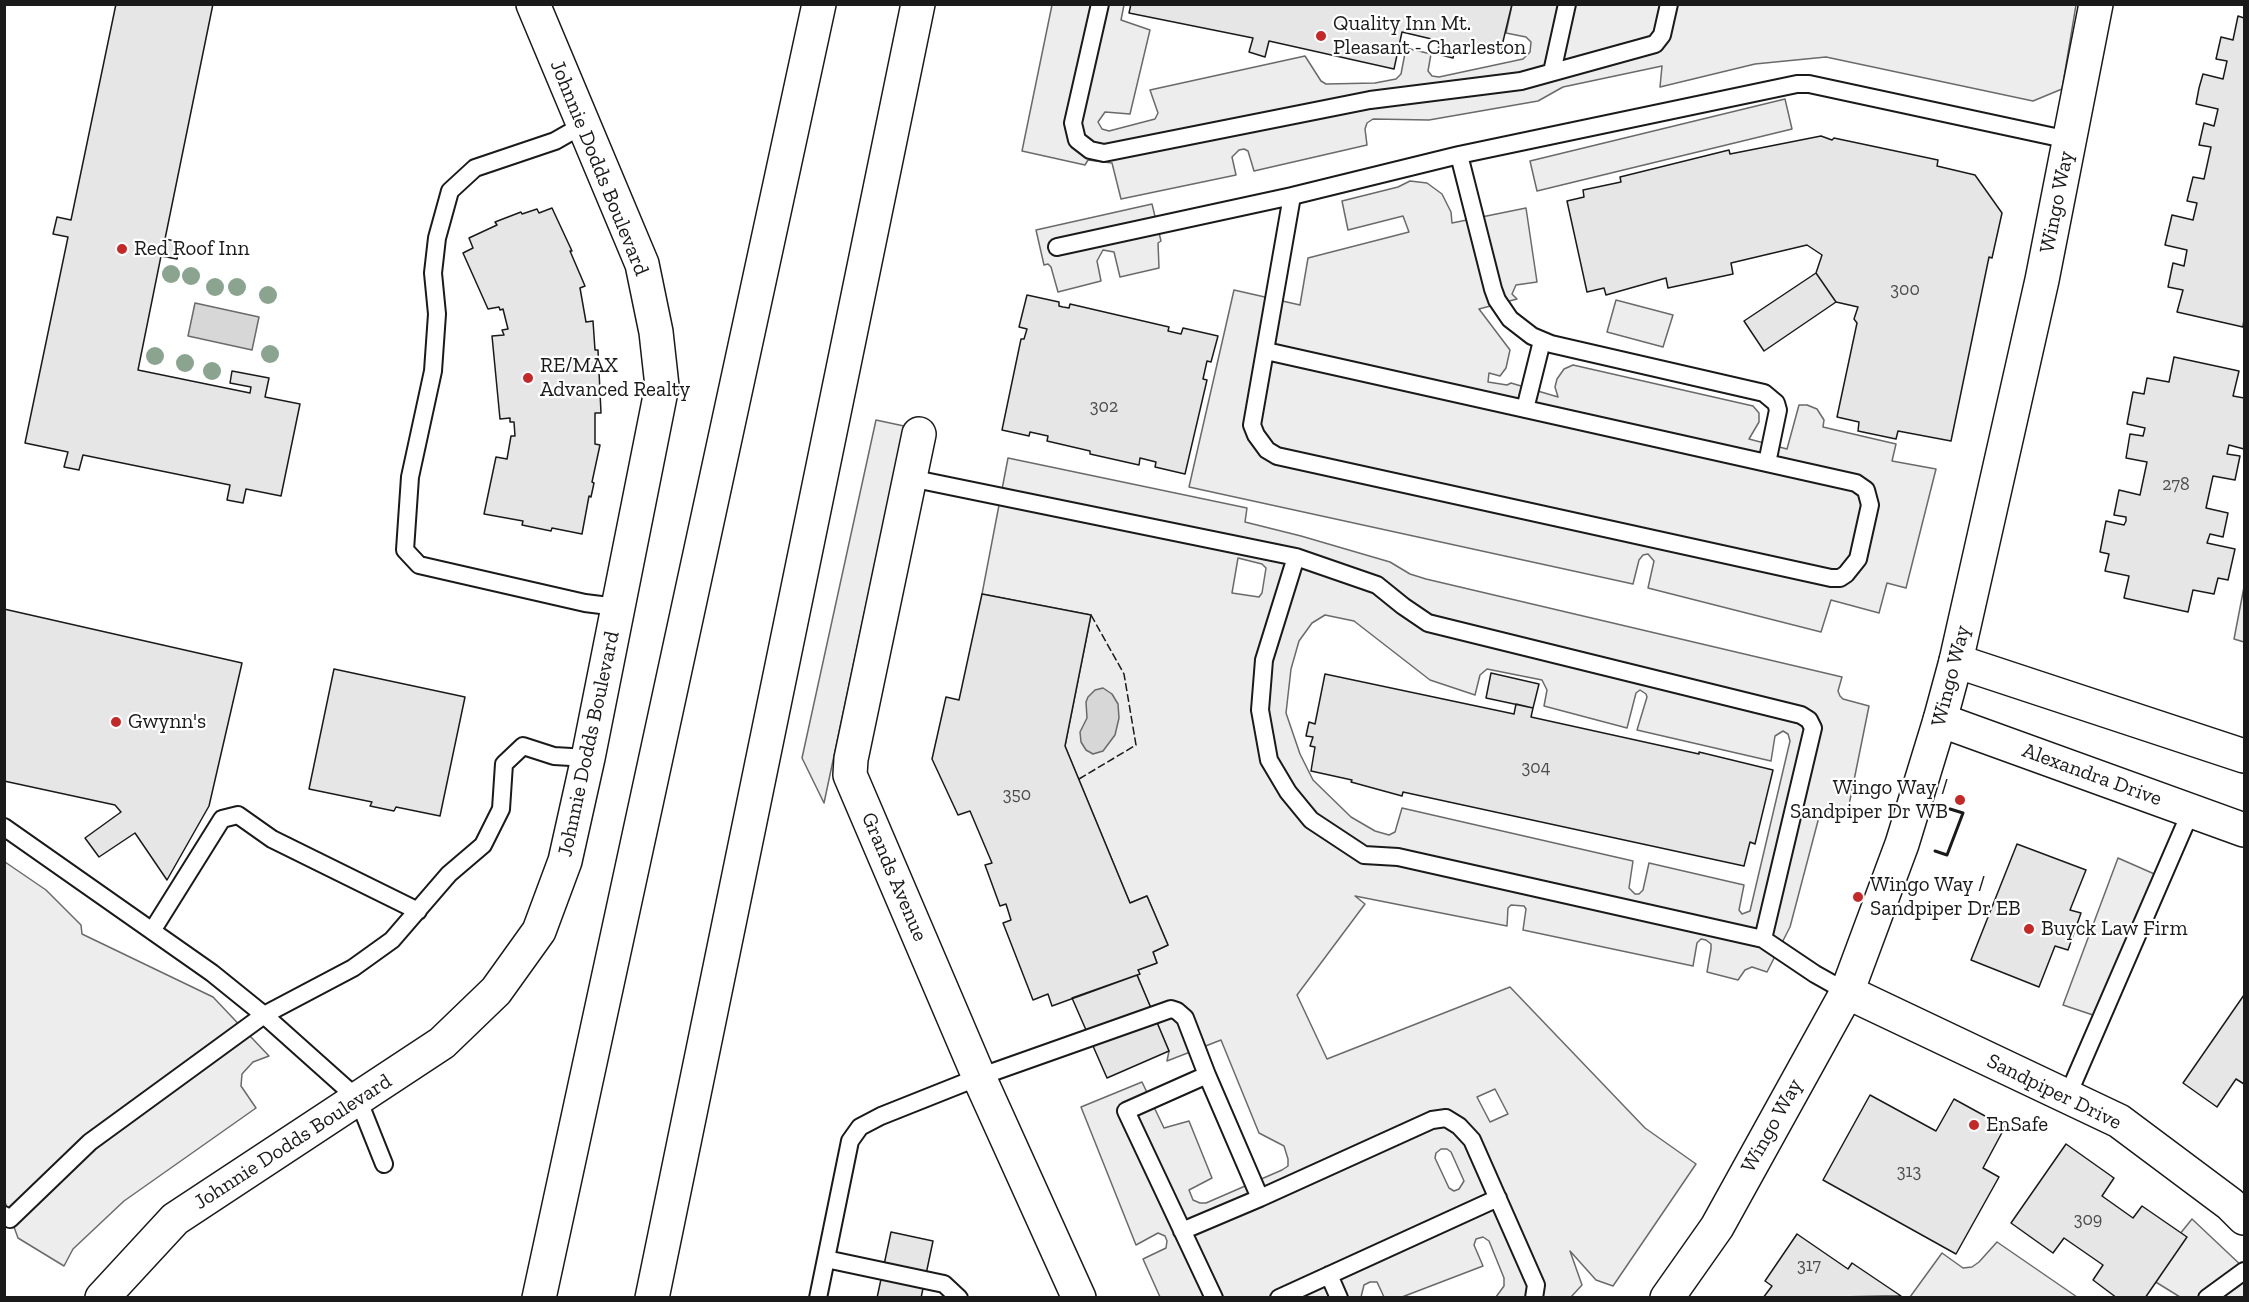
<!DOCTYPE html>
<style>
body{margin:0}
#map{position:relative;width:2249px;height:1302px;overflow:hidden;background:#fff;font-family:"Zilla Slab",serif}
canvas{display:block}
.frame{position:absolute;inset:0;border:6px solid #1a1a1a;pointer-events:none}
</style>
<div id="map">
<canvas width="2249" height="1302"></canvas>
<div class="frame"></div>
</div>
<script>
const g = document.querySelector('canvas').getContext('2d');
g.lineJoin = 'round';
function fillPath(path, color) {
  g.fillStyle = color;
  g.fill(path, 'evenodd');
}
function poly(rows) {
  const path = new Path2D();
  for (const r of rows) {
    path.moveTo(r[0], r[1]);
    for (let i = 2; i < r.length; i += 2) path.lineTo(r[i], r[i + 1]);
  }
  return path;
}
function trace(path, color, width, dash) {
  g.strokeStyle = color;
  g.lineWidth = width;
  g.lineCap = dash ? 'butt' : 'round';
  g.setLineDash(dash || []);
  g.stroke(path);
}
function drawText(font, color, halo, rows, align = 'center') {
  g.font = font + ' "Zilla Slab",serif';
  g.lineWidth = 4.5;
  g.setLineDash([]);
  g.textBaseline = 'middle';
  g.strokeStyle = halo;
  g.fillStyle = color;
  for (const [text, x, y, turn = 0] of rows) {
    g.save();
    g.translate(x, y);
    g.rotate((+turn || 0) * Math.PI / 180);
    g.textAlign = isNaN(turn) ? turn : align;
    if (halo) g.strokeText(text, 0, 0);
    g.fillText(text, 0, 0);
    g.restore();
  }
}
const built = poly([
 [1052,5,1124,5,1121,20,1150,30,1130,114,1105,112,1098,122,1102,129,1109,131,1155,119,1158,113,1150,90,1305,56,1321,81,1326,84,1375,83,1396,79,1401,74,1406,48,1431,54,1428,71,1432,76,1439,77,1523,59,1530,52,1531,42,1526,37,1506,33,1512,5,2076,5,2062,89,2033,101,1826,57,1755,64,1660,87,1662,66,1563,87,1538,101,1429,120,1373,119,1367,123,1365,129,1367,145,1254,171,1248,151,1244,149,1239,150,1232,157,1236,175,1121,199,1112,163,1088,160,1085,165,1022,151,1052,5],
 [1785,99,1792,129,1537,191,1530,161,1785,99],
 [1410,181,1427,183,1442,194,1451,212,1452,223,1526,208,1537,282,1516,285,1512,294,1517,299,1479,309,1510,350,1506,368,1500,376,1489,373,1488,382,1507,385,1511,383,1558,397,1555,387,1557,379,1564,369,1573,365,1753,406,1759,413,1759,422,1749,439,1787,449,1799,405,1807,405,1817,409,1824,420,1823,427,1896,444,1892,461,1936,469,1906,588,1887,583,1879,613,1831,600,1821,632,1648,588,1654,561,1648,554,1643,555,1639,560,1633,584,1189,487,1234,290,1300,305,1308,258,1409,232,1403,216,1348,230,1342,201,1398,187,1410,181],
 [1152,204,1161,241,1158,243,1159,268,1120,277,1114,252,1103,250,1097,261,1101,281,1058,292,1051,267,1048,264,1044,265,1036,230,1152,204],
 [1616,300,1673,315,1663,347,1607,332,1616,300],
 [876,420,904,426,824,803,802,758,876,420],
 [1008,458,1247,508,1245,522,1301,536,1390,562,1410,574,1426,579,1842,677,1838,691,1840,696,1843,699,1869,706,1847,815,1824,811,1819,817,1790,927,1767,972,1752,967,1745,970,1738,980,1707,972,1711,949,1711,944,1706,940,1701,939,1697,943,1693,966,1523,930,1526,909,1524,906,1511,905,1508,908,1507,926,1355,896,1365,904,1297,995,1327,1059,1510,987,1645,1128,1696,1164,1613,1286,1596,1280,1570,1251,1582,1285,1571,1297,1496,1297,1504,1286,1504,1278,1489,1241,1483,1237,1476,1239,1474,1245,1483,1266,1402,1297,1384,1297,1377,1282,1370,1282,1364,1285,1361,1297,1160,1297,1143,1259,1166,1248,1167,1241,1165,1236,1158,1233,1136,1245,1081,1107,1142,1082,1164,1128,1189,1121,1212,1178,1189,1190,1193,1200,1200,1203,1206,1203,1282,1170,1288,1166,1288,1159,1284,1146,1259,1133,1221,1040,1167,1061,1169,1051,1137,975,1138,970,1157,963,1153,952,1168,945,1147,896,1130,903,1065,746,1091,615,982,594,1008,458],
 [1238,558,1262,564,1266,568,1262,593,1259,597,1232,593,1238,558],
 [1325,615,1354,621,1430,680,1475,695,1480,675,1487,669,1542,680,1547,690,1544,706,1627,728,1636,693,1640,690,1646,694,1647,697,1637,730,1771,761,1775,736,1783,731,1788,734,1790,741,1750,911,1742,914,1739,910,1744,885,1649,863,1643,890,1639,894,1635,894,1629,888,1633,861,1402,808,1395,832,1389,835,1375,831,1351,817,1313,780,1300,754,1286,713,1291,669,1299,641,1312,623,1325,615],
 [1495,1089,1508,1114,1490,1122,1477,1097,1495,1089],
 [1441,1149,1447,1149,1451,1152,1464,1181,1459,1189,1454,1191,1449,1188,1435,1158,1436,1153,1441,1149],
 [2244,587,2244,642,2234,639,2244,587],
 [2118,858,2159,876,2105,1019,2063,1005,2118,858],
 [5,862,46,890,81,925,82,934,213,997,269,1056,253,1062,242,1074,241,1086,256,1108,124,1201,73,1249,64,1266,18,1238,5,1202,5,862],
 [2192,1219,2244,1268,2244,1297,2180,1297,2146,1276,2192,1219],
 [1997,1242,2077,1297,1910,1297,1942,1253,1963,1268,1972,1267,1979,1262,1997,1242]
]);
const water = poly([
 [195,303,259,317,252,350,188,336,195,303],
 [1103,688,1112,694,1118,704,1119,718,1115,735,1103,751,1093,754,1086,750,1081,742,1080,732,1087,718,1086,702,1088,697,1095,690,1103,688]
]);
const building = poly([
 [116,4,213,4,165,239,180,242,177,259,161,256,138,370,250,393,251,387,230,383,232,371,269,378,265,397,300,404,281,496,246,489,243,503,227,500,230,485,83,455,79,470,64,467,68,452,25,443,68,237,53,234,57,217,71,220,116,4],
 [1131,4,1512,4,1500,54,1456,44,1453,58,1437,54,1440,41,1402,32,1394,69,1269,41,1265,57,1249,52,1253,38,1129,13,1131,4],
 [2238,16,2244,18,2244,319,2243,327,2177,312,2183,290,2168,287,2173,263,2184,266,2187,250,2165,245,2172,215,2193,220,2197,203,2187,201,2193,177,2204,179,2211,147,2199,145,2204,123,2214,126,2218,109,2196,104,2199,88,2203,74,2223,79,2227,61,2216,59,2221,37,2233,40,2238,16],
 [1821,136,1832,140,1834,138,1938,160,1937,166,1975,175,2002,213,1992,258,1989,257,1951,441,1898,431,1896,439,1858,431,1859,422,1837,417,1857,323,1854,319,1858,307,1836,302,1816,273,1822,255,1807,245,1731,263,1733,274,1668,288,1666,278,1606,295,1604,288,1587,292,1567,201,1584,197,1583,190,1621,182,1620,177,1729,150,1730,154,1821,136],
 [552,208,572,251,570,251,585,286,580,288,586,322,593,321,595,350,598,350,601,413,595,413,595,444,600,445,592,482,594,483,591,497,589,496,582,534,552,528,551,531,522,525,523,521,484,514,496,457,507,459,511,436,515,436,514,422,510,422,510,418,500,419,492,336,504,335,502,330,508,329,503,309,500,310,499,307,488,309,463,253,473,248,469,238,497,225,495,222,521,212,522,214,537,209,539,213,552,208],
 [1816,273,1836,302,1764,351,1744,321,1816,273],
 [1027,295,1059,302,1059,306,1063,307,1069,308,1070,304,1169,327,1168,331,1181,334,1183,328,1218,336,1211,362,1207,361,1203,379,1207,380,1185,474,1155,467,1156,462,1140,458,1139,465,1090,454,1090,451,1047,441,1048,436,1030,432,1029,436,1002,430,1021,339,1024,339,1027,329,1019,327,1027,295],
 [2174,357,2239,371,2233,396,2244,398,2244,449,2229,445,2227,454,2240,456,2235,480,2213,476,2206,508,2228,513,2223,537,2210,534,2207,543,2235,549,2228,580,2218,578,2214,594,2193,590,2188,612,2124,598,2129,576,2105,571,2109,554,2100,552,2106,521,2124,525,2126,521,2126,517,2114,515,2119,490,2140,495,2147,462,2126,458,2130,434,2143,436,2145,428,2127,424,2133,392,2144,394,2147,378,2169,382,2174,357],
 [982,594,1091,615,1065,746,1130,903,1147,896,1168,945,1153,952,1157,963,1138,970,1140,974,1052,1006,1048,994,1033,1000,1003,923,1011,920,1006,904,1000,906,985,865,992,863,970,811,958,815,932,759,946,697,959,700,982,594],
 [4,609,242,663,209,806,167,880,135,833,99,857,85,838,121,812,115,805,4,781,4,609],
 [334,669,465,697,440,816,396,807,394,811,370,806,372,802,309,789,334,669],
 [1491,673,1539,684,1533,708,1486,698,1491,673],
 [1325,674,1514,714,1516,704,1533,708,1531,717,1699,754,1699,752,1773,770,1755,844,1750,842,1744,866,1403,792,1402,796,1351,782,1352,780,1311,771,1315,747,1310,746,1313,737,1306,736,1309,722,1315,724,1325,674],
 [2017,844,2086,870,2070,910,2081,913,2068,950,2055,946,2039,987,1971,960,2017,844],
 [1137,975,1169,1051,1107,1078,1072,998,1137,975],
 [2244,995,2244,1084,2236,1079,2217,1107,2183,1083,2244,995],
 [1870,1095,1936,1131,1954,1099,2005,1127,1983,1168,1999,1177,1956,1254,1823,1180,1870,1095],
 [2066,1144,2114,1178,2102,1196,2133,1218,2142,1206,2187,1237,2145,1298,2117,1298,2093,1280,2103,1265,2064,1238,2053,1253,2011,1223,2066,1144],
 [891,1232,933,1241,921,1298,877,1298,891,1232],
 [1797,1234,1848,1269,1852,1263,1901,1296,1763,1298,1772,1286,1765,1281,1797,1234]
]);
const lane = poly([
 [1100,4,1073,123,1077,140,1090,150,1104,153,1370,100,1521,81,1655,44,1662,35,1669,4],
 [1552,72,1567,4],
 [583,125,555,141,475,168,450,191,437,238,433,273,437,314,433,371,410,477,405,550,419,565,585,603,617,607],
 [1459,155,1493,289,1497,300,1510,319,1532,336,1551,344,1764,393,1776,403,1778,410,1767,463],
 [1057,247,1292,196],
 [1266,351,1856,483,1866,490,1870,505,1858,559,1846,574,1840,578,1831,578,1277,456,1267,450,1256,435,1252,425,1292,196,1459,155,1797,84,1809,84,2069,140],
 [1525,409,1542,341],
 [910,478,1296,557,1377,585,1403,606,1428,623,1801,715,1809,720,1813,728,1763,939],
 [1296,557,1264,660,1260,710,1269,760,1288,792,1311,820,1364,855,1398,857,1763,939,1815,974,1847,992],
 [4,827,212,973,264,1015,358,1099,384,1164],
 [152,931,222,819,238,815,272,839,418,911],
 [2067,1097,2191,811],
 [4,1215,10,1219,90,1142,264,1015,353,968,392,940,449,874,483,845,501,809,504,764,523,746,554,756,588,758],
 [1182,1231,1260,1198,1432,1120,1446,1118,1459,1126,1472,1140,1536,1285,1534,1298],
 [826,1259,944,1284,959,1298],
 [1329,1275,1339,1298],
 [818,1298,850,1141,860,1127,881,1116,979,1077,1171,1009,1177,1011,1185,1018,1207,1075],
 [1214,1298,1126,1111,1207,1075,1260,1198],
 [1279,1298,1498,1198],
 [2207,1298,2244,1271]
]);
const street = poly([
 [919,434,851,759,850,775,979,1077,1079,1298],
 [1956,661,2244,756],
 [1940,720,2244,830],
 [1847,992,2119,1121,2230,1204,2244,1218]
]);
const secondary = poly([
 [102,1298,175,1219,442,1043,496,991,539,931,565,861,588,758,662,386,656,332,642,264,533,4],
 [1667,1298,1717,1227,1847,992,1902,844,1940,720,1956,661,2042,280,2096,4]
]);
const highway = poly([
 [539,1298,819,4],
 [652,1298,918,4]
]);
const fence = poly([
 [1079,779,1136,745,1124,674,1091,615]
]);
const wall = poly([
 [1935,851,1947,855,1963,813,1950,809]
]);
const trees = [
 [171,274],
 [191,276],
 [215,287],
 [237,287],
 [268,295],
 [270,354],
 [155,356],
 [185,363],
 [212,371]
];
const markers = [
 [1321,36,6,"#c62828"],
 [122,249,6,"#c62828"],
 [528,378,6,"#c62828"],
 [116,722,6,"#c62828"],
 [1960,800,6,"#c62828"],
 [1858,897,6,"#c62828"],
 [2029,929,6,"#c62828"],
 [1974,1125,6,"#c62828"]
];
const numberNames = [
 ["300",1905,290],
 ["302",1104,407],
 ["278",2176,485],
 ["304",1536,768],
 ["350",1017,795],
 ["313",1909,1172],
 ["309",2088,1220],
 ["317",1809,1266]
];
const poiNames = [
 ["Quality Inn Mt.",1333,24],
 ["Pleasant - Charleston",1333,48],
 ["Red Roof Inn",134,249],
 ["RE/MAX",540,366],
 ["Advanced Realty",540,390],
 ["Gwynn's",128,722],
 ["Wingo Way /",1948,788,"right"],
 ["Sandpiper Dr WB",1948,812,"right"],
 ["Wingo Way /",1870,885],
 ["Sandpiper Dr EB",1870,909],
 ["Buyck Law Firm",2041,929],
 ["EnSafe",1986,1125]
];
const streetNames = [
 ["Johnnie Dodds Boulevard",599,168,68],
 ["Wingo Way",2057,202,-79],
 ["Wingo Way",1951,676,-76],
 ["Johnnie Dodds Boulevard",589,744,-78],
 ["Alexandra Drive",2092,775,20],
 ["Grands Avenue",894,877,67],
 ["Sandpiper Drive",2054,1092,26],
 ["Wingo Way",1772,1126,-61],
 ["Johnnie Dodds Boulevard",293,1142,-33]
];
fillPath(built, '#ededed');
trace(built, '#6a6a6a', 1.5);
fillPath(water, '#d7d7d7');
trace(water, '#6a6a6a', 1.5);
fillPath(building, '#e6e6e6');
trace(building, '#1a1a1a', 1.5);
trace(lane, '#1a1a1a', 20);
trace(street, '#1a1a1a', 36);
trace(secondary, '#1a1a1a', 36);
trace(highway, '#1a1a1a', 36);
trace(lane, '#fff', 16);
trace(street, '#fff', 33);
trace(secondary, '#fff', 33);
trace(highway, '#fff', 33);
trace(fence, '#1a1a1a', 1.5, [8, 3]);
trace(wall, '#1a1a1a', 3);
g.fillStyle = '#8aa48f';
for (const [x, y] of trees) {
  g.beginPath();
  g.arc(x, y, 9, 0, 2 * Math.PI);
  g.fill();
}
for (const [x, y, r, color] of markers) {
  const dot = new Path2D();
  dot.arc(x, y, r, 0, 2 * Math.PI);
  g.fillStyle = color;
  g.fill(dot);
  trace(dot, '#fff', 2);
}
drawText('18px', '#4d4d4d', null, numberNames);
drawText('21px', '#1a1a1a', '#fff', poiNames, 'left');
drawText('21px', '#1a1a1a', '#fff', streetNames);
</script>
